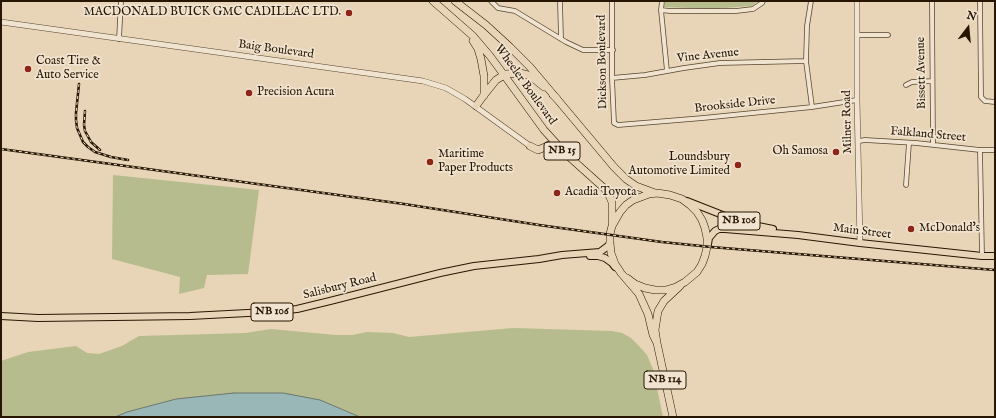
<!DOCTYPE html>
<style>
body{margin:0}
#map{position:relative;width:996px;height:418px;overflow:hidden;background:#e8d4b6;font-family:"IM FELL English",serif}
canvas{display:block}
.frame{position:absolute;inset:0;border:2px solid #271702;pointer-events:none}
.north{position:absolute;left:948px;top:8px;width:40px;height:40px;-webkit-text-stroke:3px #f0e3d0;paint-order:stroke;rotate:16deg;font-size:11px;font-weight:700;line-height:16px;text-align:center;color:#271702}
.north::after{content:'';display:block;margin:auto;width:14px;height:18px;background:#271702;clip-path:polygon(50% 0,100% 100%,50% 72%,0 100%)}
</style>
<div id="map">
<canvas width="996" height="418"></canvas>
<div class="frame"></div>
<div class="north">N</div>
</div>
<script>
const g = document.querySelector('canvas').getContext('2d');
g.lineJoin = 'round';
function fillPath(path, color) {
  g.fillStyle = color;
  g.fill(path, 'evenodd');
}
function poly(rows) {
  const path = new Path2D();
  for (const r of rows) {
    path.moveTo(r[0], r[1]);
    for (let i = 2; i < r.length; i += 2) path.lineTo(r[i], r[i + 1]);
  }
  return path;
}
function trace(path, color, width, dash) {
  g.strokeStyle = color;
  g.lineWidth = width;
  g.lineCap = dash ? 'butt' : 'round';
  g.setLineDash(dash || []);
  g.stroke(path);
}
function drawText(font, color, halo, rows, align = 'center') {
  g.font = font + ' "IM FELL English",serif';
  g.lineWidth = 3.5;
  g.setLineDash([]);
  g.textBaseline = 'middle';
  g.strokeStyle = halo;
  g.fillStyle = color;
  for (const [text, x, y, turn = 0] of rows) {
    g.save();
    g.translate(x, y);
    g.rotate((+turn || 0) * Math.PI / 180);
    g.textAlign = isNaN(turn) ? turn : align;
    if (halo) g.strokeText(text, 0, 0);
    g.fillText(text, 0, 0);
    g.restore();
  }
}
const green = poly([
 [665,1,758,1,752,6,711,9,664,7],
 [113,175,259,190,248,274,207,275,204,288,179,294,180,277,112,259],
 [513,328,612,331,622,333,631,338,638,345,647,355,653,369,663,417,360,417,320,400,176,399,127,412,115,417,1,417,1,361,28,352,76,346,87,353,99,354,122,346,139,336,245,333,271,329,336,335,352,335,367,332,393,333,409,337]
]);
const water = poly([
 [234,393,283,393,320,400,360,417,115,417,127,412,176,399,234,393]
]);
const minor = poly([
 [491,1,498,8,515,11,566,42,583,50,613,50],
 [560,1,561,39],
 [612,1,612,78,614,123,618,125,703,118,812,107,857,100],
 [662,1,661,10,667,71],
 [811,1,807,26,806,61,812,107],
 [932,1,933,145],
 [980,1,981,97,985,101,995,102],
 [661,10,670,11,736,11,753,9,762,3,763,1],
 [858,35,888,35],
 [119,39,121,1],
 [612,78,645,75,684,68,720,63,806,61],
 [906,85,912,82,932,81],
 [859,141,865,140,916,143,980,150,995,150],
 [980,150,982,256],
 [906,185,909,143]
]);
const tertiary = poly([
 [857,1,857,100,860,243],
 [1,22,423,81,446,88,465,99,530,146]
]);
const primary = poly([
 [687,201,743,223,773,229],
 [708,244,709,238,715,231,719,229,725,229,798,235,860,243,982,256,995,256],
 [590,256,598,256,605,258,612,263,615,267],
 [1,316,38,318,190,316,267,312,297,309,330,301,440,273,474,266,539,259,562,255,600,252,608,246,610,243]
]);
const trunk = poly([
 [504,75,544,130,566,154,605,189,609,195,612,202,612,223],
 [553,95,557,99,614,167,626,179,636,186,655,193],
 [476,106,484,95,496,80,504,75,506,74,520,73,528,75,534,79,544,87],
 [530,146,538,150,550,145,557,145],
 [627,278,635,284,645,288,655,290,666,290,676,287,685,282,697,272,702,264,705,256,707,247,707,238,705,228,702,220,697,212,690,205,682,199,670,195,657,193,649,194,633,200,626,205,620,212,612,226,610,234,610,243,611,253,615,264,621,273,639,294,648,314,653,335,657,343],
 [673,417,657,343,655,330,658,311,664,301,680,286]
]);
const motorway = poly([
 [433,1,473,36,490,56,504,75],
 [455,1,486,25,510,47,530,67,557,99],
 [473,41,478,49,481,59,484,76,484,95]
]);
const rail = poly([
 [79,84,76,113,76,120,77,128,83,142,88,147,95,152,111,157,128,160],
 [85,111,84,125,85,131,91,142,100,150],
 [1,149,404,204,539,225,662,242,711,247,995,270]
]);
const markers = [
 [349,13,4,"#8f2418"],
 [28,69,4,"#8f2418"],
 [249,93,4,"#8f2418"],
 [836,152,4,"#8f2418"],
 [430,162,4,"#8f2418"],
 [738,165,4,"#8f2418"],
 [557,193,4,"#8f2418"],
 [911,229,4,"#8f2418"]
];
const shields = [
 [562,151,36],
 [739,221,42],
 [272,312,42],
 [665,380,42]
];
const shieldNames = [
 ["NB 15",562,151],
 ["NB 106",739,221],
 ["NB 106",272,312],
 ["NB 114",665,380]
];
const poiNames = [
 ["MACDONALD BUICK GMC CADILLAC LTD.",341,13,"right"],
 ["Coast Tire &",36,62],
 ["Auto Service",36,76],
 ["Precision Acura",257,93],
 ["Oh Samosa",828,152,"right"],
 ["Maritime",438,155],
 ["Paper Products",438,169],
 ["Loundsbury",730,158,"right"],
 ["Automotive Limited",730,172,"right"],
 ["Acadia Toyota",565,193],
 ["McDonald's",919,229]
];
const streetNames = [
 ["Baig Boulevard",276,50,8],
 ["Vine Avenue",708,56,-6],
 ["Dickson Boulevard",603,62,-91],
 ["Bissett Avenue",922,73,-91],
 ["Wheeler Boulevard",525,85,54],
 ["Brookside Drive",735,105,-6],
 ["Milner Road",848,122,-91],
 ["Falkland Street",928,135,5],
 ["Main Street",862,232,7],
 ["Salisbury Road",340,287,-14]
];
fillPath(green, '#b6bc8d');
fillPath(water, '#99b7b7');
trace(water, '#6b776f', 1);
trace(minor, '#57462f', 5.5);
trace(tertiary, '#57462f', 6);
trace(primary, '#271702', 8);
trace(trunk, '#271702', 8);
trace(motorway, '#271702', 8);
trace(minor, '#f0e3d0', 4);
trace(tertiary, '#f0e3d0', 5);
trace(primary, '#e8d4b6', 6);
trace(trunk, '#e8d4b6', 7);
trace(motorway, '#e8d4b6', 7);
trace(rail, '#271702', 2.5);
trace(rail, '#f0e3d0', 1, [3]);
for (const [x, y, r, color] of markers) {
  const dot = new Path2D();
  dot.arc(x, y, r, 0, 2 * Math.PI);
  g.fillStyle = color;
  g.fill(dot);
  trace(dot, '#f0e3d0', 1.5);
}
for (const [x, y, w] of shields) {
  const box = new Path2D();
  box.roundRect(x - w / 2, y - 9, w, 18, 3);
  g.fillStyle = '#f0e3d0';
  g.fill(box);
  trace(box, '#271702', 1);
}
drawText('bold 11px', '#271702', null, shieldNames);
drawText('12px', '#271702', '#f0e3d0', poiNames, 'left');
drawText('12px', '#271702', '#f0e3d0', streetNames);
</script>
